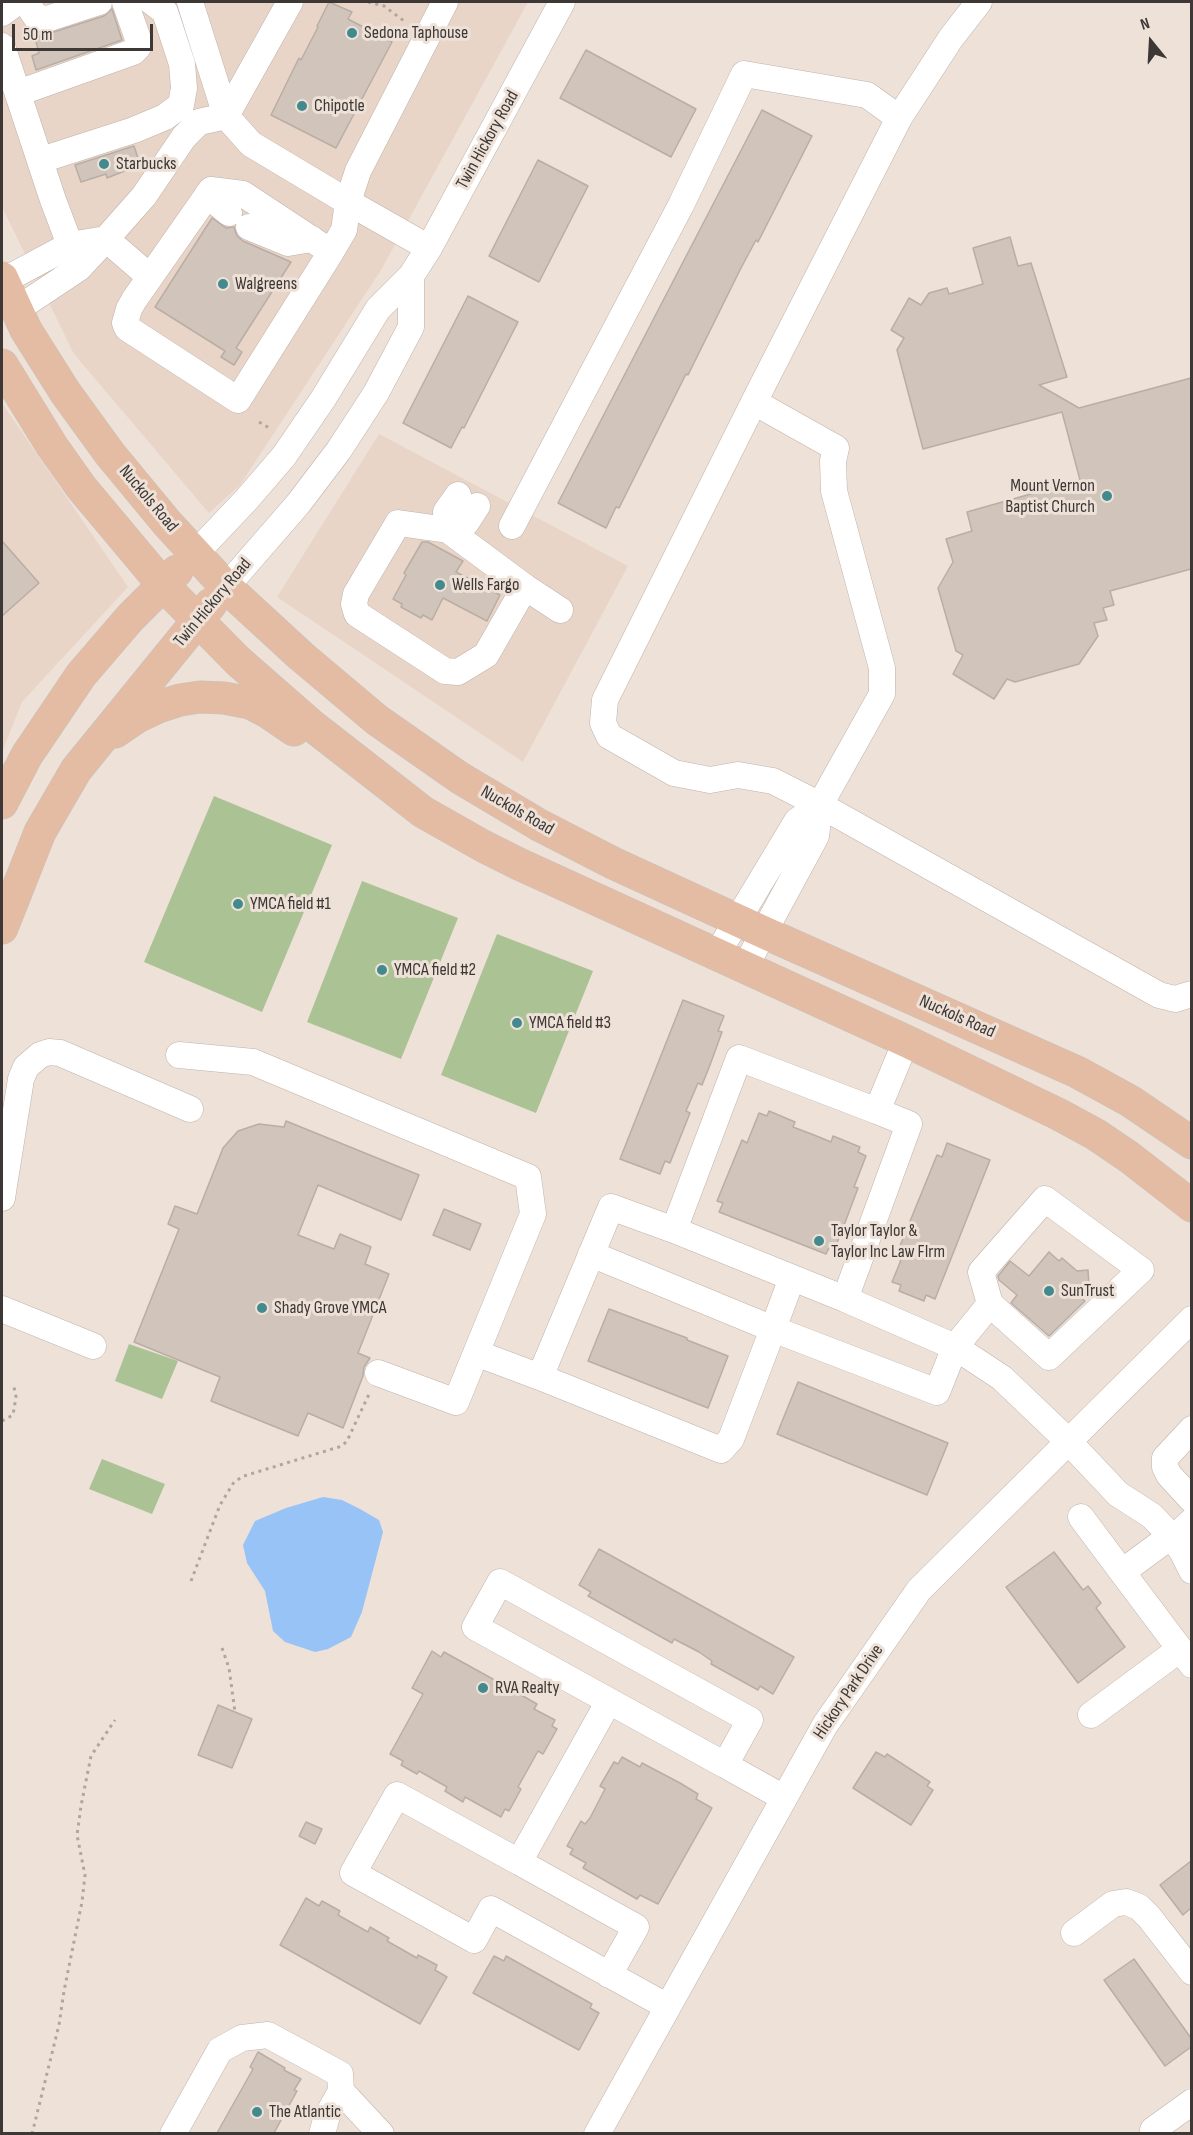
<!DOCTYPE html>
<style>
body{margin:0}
#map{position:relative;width:1193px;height:2135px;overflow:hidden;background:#eee1d8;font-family:"Sofia Sans Condensed",sans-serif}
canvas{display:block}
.frame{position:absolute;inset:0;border:3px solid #3d3835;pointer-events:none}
.north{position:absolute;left:1121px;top:12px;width:60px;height:60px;-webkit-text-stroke:4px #eee1d8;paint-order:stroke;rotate:342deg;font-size:16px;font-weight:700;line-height:24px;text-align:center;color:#3d3835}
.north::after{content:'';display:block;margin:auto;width:21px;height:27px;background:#3d3835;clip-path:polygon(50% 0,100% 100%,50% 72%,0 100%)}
.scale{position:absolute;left:12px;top:24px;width:141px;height:27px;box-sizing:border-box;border:3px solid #3d3835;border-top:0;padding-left:8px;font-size:18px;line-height:21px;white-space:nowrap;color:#3d3835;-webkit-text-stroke:4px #eee1d8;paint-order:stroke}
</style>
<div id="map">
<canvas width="1193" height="2135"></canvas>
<div class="frame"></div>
<div class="north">N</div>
<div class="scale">50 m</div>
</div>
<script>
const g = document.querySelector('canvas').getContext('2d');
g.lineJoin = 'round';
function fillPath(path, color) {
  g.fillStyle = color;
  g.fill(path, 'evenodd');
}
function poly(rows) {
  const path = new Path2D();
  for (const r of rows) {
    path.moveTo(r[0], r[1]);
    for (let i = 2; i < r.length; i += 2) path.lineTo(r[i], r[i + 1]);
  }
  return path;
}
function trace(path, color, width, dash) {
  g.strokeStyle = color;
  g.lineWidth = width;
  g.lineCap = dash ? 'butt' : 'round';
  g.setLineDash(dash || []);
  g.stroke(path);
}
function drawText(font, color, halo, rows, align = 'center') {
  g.font = font + ' "Sofia Sans Condensed",sans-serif';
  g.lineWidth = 6;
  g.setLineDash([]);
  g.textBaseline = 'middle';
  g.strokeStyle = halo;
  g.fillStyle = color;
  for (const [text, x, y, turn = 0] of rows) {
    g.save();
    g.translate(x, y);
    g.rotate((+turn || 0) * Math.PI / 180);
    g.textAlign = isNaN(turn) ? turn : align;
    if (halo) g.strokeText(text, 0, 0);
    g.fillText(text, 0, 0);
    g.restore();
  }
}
const built = poly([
 [2,2,528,2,381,270,240,485,209,513,74,354,2,207],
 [2,403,128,587,22,702,2,752],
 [379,434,628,566,523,762,277,597]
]);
const green = poly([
 [214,796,332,845,262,1012,144,962],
 [362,881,458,918,401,1059,307,1022],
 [497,934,593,971,536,1113,441,1075],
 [129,1344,178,1361,162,1399,115,1381],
 [102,1459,165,1484,152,1514,89,1489]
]);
const water = poly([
 [323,1497,342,1500,360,1509,379,1520,383,1532,362,1612,351,1637,328,1649,315,1652,285,1642,273,1631,265,1591,247,1563,243,1545,255,1521,286,1508]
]);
const building = poly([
 [329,2,352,12,348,19,392,42,336,148,271,115,299,58,301,60,318,27,317,26,329,2],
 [112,9,122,40,36,70,32,56,39,53,35,38,104,16,112,9],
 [586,50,696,109,671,157,560,98,586,50],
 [762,110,812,136,758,242,756,240,741,268,688,375,686,374,619,508,616,507,606,528,558,503,762,110],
 [134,146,139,161,126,166,127,170,107,178,106,174,81,182,75,165,134,146],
 [538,160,588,186,539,282,489,256,538,160],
 [212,218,226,228,234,227,237,236,243,241,291,262,236,348,242,352,234,365,221,357,225,351,155,307,212,218],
 [1010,237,1018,266,1031,263,1067,377,1039,385,1079,408,1191,378,1191,569,1110,591,1114,605,1103,608,1107,620,1094,623,1098,636,1079,664,1015,682,1007,679,994,699,953,674,963,655,956,651,938,588,953,562,946,539,972,531,967,512,1080,480,1062,412,923,449,897,350,904,338,891,330,909,298,921,305,929,293,947,288,949,294,983,284,973,248,1010,237],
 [468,296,518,322,464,428,462,427,451,448,403,423,468,296],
 [2,541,39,583,2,616,2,541],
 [422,542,428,542,463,561,456,572,500,595,487,621,443,598,432,620,423,615,421,618,401,607,402,604,393,599,406,575,404,573,422,542],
 [683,1000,724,1016,718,1031,722,1032,710,1065,702,1085,698,1083,686,1111,690,1113,670,1163,665,1161,660,1174,620,1159,683,1000],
 [769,1111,795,1122,793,1127,814,1135,831,1142,833,1136,860,1147,858,1152,866,1156,854,1187,858,1188,843,1228,835,1248,830,1246,826,1254,719,1212,723,1203,717,1201,742,1140,747,1143,759,1113,767,1116,769,1111],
 [286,1121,419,1175,401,1220,318,1185,298,1235,334,1249,340,1234,371,1247,365,1264,389,1274,358,1353,370,1358,364,1367,363,1376,343,1428,308,1413,298,1436,211,1401,220,1377,134,1342,179,1229,168,1224,175,1206,197,1214,223,1148,238,1131,259,1124,284,1127,286,1121],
 [947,1143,990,1160,935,1299,926,1295,924,1301,899,1291,901,1285,892,1282,901,1260,895,1258,937,1155,942,1157,947,1143],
 [444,1209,481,1224,470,1250,433,1235,444,1209],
 [1049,1252,1059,1261,1062,1258,1077,1271,1088,1270,1089,1286,1080,1297,1085,1301,1049,1336,1011,1303,1017,1295,999,1280,998,1276,1010,1261,1029,1276,1049,1252],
 [609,1309,687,1338,687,1340,728,1356,708,1408,588,1361,609,1309],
 [798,1382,948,1443,927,1495,777,1434,798,1382],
 [599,1549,794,1657,773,1694,760,1686,758,1690,711,1664,712,1661,699,1652,674,1639,672,1643,588,1596,591,1592,579,1585,599,1549],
 [1054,1552,1083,1590,1088,1586,1101,1603,1096,1608,1125,1647,1078,1683,1006,1587,1054,1552],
 [432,1651,441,1657,444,1652,500,1683,537,1704,534,1709,555,1720,552,1726,557,1729,543,1754,538,1751,518,1787,521,1789,509,1811,505,1809,501,1817,465,1797,463,1802,445,1791,447,1787,419,1771,417,1774,401,1765,403,1761,390,1754,423,1694,412,1688,432,1651],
 [218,1705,252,1719,232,1768,198,1755,218,1705],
 [876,1752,885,1757,887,1754,930,1782,927,1786,933,1790,911,1825,853,1788,876,1752],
 [622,1757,640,1767,642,1763,680,1783,698,1794,696,1799,712,1808,658,1904,640,1895,637,1899,583,1868,586,1863,570,1854,573,1849,567,1846,581,1821,585,1824,590,1818,605,1789,600,1786,614,1762,618,1764,622,1757],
 [306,1822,322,1829,315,1844,299,1836,306,1822],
 [1191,1861,1191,1908,1183,1915,1160,1885,1191,1861],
 [306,1898,319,1906,322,1901,340,1911,338,1915,368,1932,370,1927,389,1938,387,1941,417,1958,418,1955,437,1965,435,1970,447,1977,420,2024,280,1945,306,1898],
 [494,1956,504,1961,506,1956,592,2004,590,2008,599,2013,579,2050,473,1993,494,1956],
 [1134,1959,1191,2038,1191,2047,1165,2066,1104,1980,1134,1959],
 [258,2052,285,2068,284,2070,301,2079,294,2090,297,2091,274,2133,217,2133,253,2069,250,2067,258,2052]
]);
const path = poly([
 [368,2,384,6,404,21],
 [259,422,271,429],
 [2,1421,13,1415,16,1397,14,1387],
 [191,1581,220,1505,234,1482,244,1476,342,1446,347,1441,370,1392],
 [222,1648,229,1668,235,1712],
 [32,2134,59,2025,64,1991,82,1902,85,1875,77,1835,81,1806,91,1756,115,1720]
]);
const minor = poly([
 [26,2,36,17,47,19,99,2],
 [190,2,226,116,251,144,348,202,358,171,445,2],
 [2,13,17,2],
 [2,46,53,200,70,245],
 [18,93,133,52,138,47,138,39,125,2],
 [899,118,951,38,979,2],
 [41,160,134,130,165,117,181,105,184,88,182,64,165,12,152,2],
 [207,195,229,213],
 [249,227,288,243,312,239],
 [331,252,243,194,211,190,134,300,129,309,125,323,127,328,238,400,331,252,344,230,348,202,429,248],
 [150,277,106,239,144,196,184,137,199,122,226,116,290,2],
 [3,281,70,245,106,239,79,268,16,310],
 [754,402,605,700,603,723,609,736,674,773,710,780,738,775,773,781,820,805,1159,995,1175,999,1192,994],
 [512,526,681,205,744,74,867,95,899,118,754,402,836,448,833,461,834,491,882,668,882,694,820,805,816,836,745,967],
 [448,530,446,512,458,495],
 [448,530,466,523,477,506],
 [195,554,247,499,284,456,323,399,378,309,411,276,429,248,562,2],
 [226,587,298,504,339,450,376,393,411,327,411,276],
 [525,587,448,530,398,523,356,594,354,604,357,614,445,671,458,672,486,655,525,587,560,610],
 [717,954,797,821,820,805],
 [179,1055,253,1062,528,1177,533,1214,456,1402,378,1373],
 [877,1111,909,1124,845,1299,955,1347,990,1304,1049,1357,1141,1270,1045,1199,981,1272,990,1304],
 [2,1198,21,1079,26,1067,40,1055,49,1052,60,1053,190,1109],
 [674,1230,845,1299],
 [591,1254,773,1329,792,1278],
 [2,1309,93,1346],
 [476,1353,540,1377,611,1207,674,1230,739,1058,877,1111,906,1041],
 [540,1377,721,1450,731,1439,773,1329,937,1392,955,1347,1002,1378,1068,1441,1118,1494,1152,1516,1171,1536,1182,1551,1192,1571],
 [1192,1429,1165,1458,1165,1467,1169,1475,1192,1500],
 [1081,1517,1122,1572,1171,1536],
 [1173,1539,1192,1521],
 [1122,1572,1192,1665],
 [609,1701,725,1765],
 [1091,1715,1180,1649],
 [519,1862,636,1927,609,1975],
 [1074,1933,1113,1904,1126,1902,1139,1907,1149,1917,1192,1972],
 [668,2007,491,1909,474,1940,353,1873,397,1795,519,1862,609,1701,475,1627,500,1582,750,1720,725,1765,784,1798],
 [341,2091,381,2134],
 [1153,2130,1192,2102],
 [173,2134,220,2050,242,2038,268,2035,340,2074,341,2091,327,2116,322,2134],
 [597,2134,825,1725,919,1590,1192,1319]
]);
const major = poly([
 [2,278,26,330,65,392,110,454,167,523,226,587,301,656,377,720,460,778,539,825,613,863,763,932,1077,1072,1130,1101,1192,1143],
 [2,365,52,446,81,487,163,585,238,661,310,724,423,812,483,846,519,864,906,1041,1058,1114,1095,1134,1129,1157,1192,1206],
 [115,732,137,717,158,707,180,700,200,697,224,698,250,703,269,713,294,730],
 [2,803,27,755,81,675,130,618,177,571],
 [2,928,40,832,76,770,211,604]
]);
const markers = [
 [352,33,6,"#428a8e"],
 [302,106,6,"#428a8e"],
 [104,164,6,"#428a8e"],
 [223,284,6,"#428a8e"],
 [1107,496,6,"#428a8e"],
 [440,585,6,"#428a8e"],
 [238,904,6,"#428a8e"],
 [382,970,6,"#428a8e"],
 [517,1023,6,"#428a8e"],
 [819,1241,6,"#428a8e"],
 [1049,1291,6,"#428a8e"],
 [262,1308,6,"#428a8e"],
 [483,1688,6,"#428a8e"],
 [257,2112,6,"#428a8e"]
];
const poiNames = [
 ["Sedona Taphouse",364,33],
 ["Chipotle",314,106],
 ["Starbucks",116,164],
 ["Walgreens",235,284],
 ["Mount Vernon",1095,486,"right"],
 ["Baptist Church",1095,507,"right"],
 ["Wells Fargo",452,585],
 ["YMCA field #1",250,904],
 ["YMCA field #2",394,970],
 ["YMCA field #3",529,1023],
 ["Taylor Taylor &",831,1231],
 ["Taylor Inc Law FIrm",831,1252],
 ["SunTrust",1061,1291],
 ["Shady Grove YMCA",274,1308],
 ["RVA Realty",495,1688],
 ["The Atlantic",269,2112]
];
const streetNames = [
 ["Twin Hickory Road",488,140,-61],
 ["Nuckols Road",148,499,50],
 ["Twin Hickory Road",213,603,-50],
 ["Nuckols Road",517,811,30],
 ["Nuckols Road",957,1017,24],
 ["Hickory Park Drive",849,1692,-56]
];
fillPath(built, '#e8d5c7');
fillPath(green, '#abc295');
fillPath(water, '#98c3f7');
fillPath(building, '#d0c4bb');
trace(building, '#baada5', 1.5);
trace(minor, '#bfb2aa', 27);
trace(major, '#c5c3c2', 33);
trace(path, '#b0a69f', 3, [3, 4.5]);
trace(minor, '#fff', 26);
trace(major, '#e3bca3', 32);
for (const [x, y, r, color] of markers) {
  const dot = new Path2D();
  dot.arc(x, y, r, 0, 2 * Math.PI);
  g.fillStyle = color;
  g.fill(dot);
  trace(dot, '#eee1d8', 2);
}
drawText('18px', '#3d3835', '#eee1d8', poiNames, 'left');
drawText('18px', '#3d3835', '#eee1d8', streetNames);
</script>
